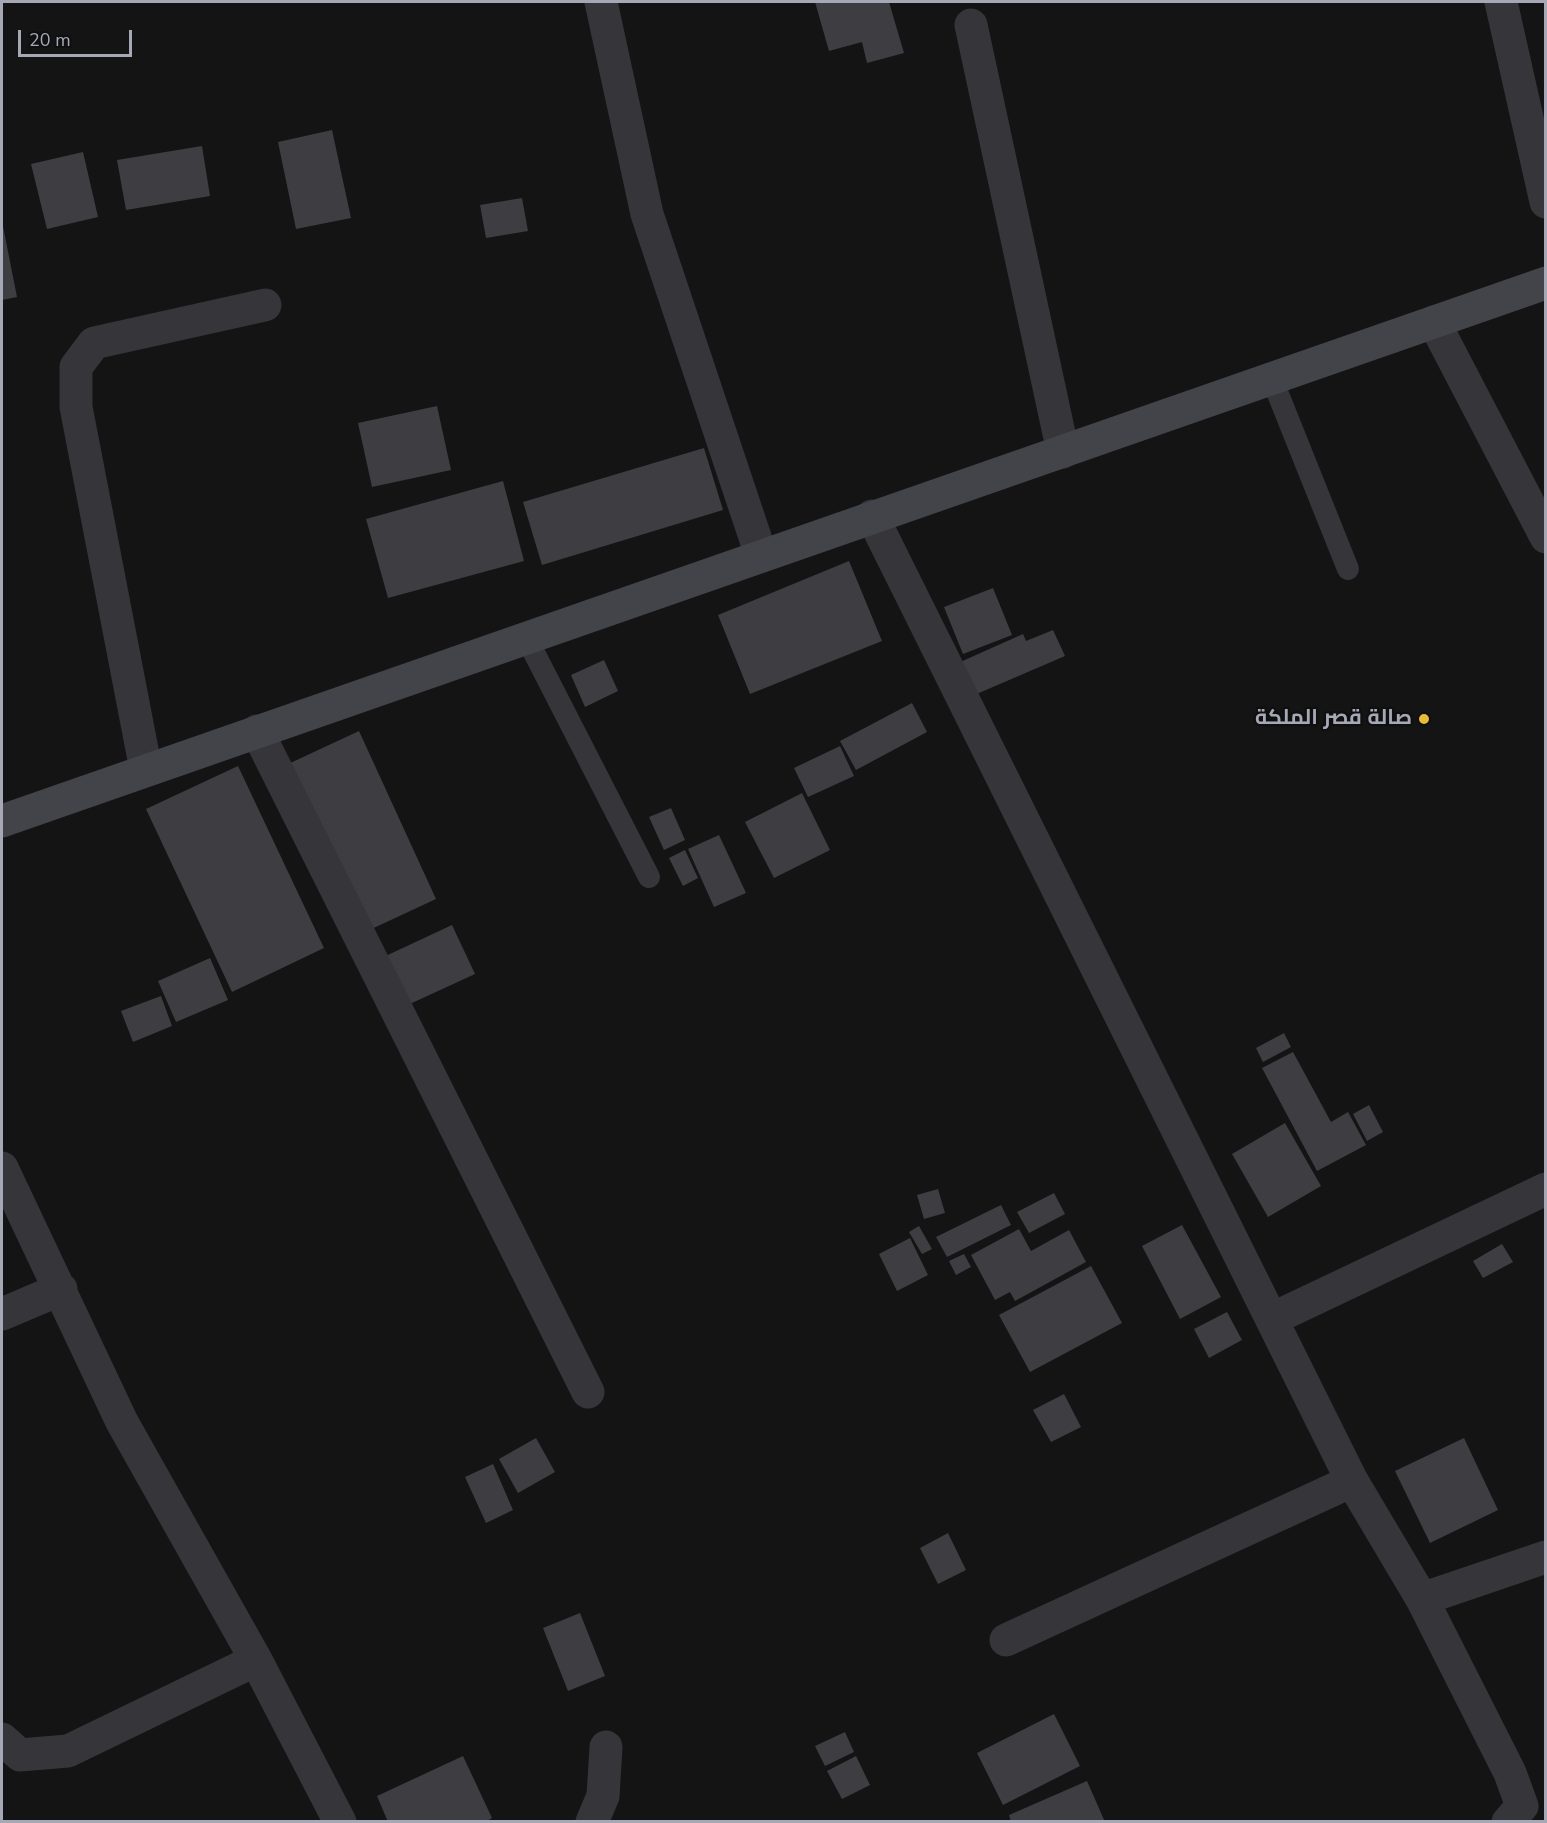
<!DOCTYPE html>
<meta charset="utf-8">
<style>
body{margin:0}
#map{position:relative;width:1547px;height:1823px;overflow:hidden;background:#141415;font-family:"Nunito Sans",sans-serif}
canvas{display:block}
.frame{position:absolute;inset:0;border:3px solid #a6a9b5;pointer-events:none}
.scale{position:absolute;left:18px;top:30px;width:114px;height:27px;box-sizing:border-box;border:3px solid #a6a9b5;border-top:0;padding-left:8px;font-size:18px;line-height:21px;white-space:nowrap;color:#a6a9b5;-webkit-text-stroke:4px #0f0f10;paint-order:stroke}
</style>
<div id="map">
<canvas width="1547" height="1823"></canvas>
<div class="frame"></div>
<div class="scale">20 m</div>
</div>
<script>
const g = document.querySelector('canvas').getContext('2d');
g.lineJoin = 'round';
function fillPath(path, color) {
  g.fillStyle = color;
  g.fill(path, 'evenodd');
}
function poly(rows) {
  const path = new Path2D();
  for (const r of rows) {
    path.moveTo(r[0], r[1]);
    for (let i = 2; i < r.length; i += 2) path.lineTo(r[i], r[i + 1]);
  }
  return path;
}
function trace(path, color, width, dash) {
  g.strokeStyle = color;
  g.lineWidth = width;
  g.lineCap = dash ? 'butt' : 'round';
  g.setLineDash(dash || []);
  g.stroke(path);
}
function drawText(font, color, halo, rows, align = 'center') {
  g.font = font + ' "Nunito Sans",Cairo,sans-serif';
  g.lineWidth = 4.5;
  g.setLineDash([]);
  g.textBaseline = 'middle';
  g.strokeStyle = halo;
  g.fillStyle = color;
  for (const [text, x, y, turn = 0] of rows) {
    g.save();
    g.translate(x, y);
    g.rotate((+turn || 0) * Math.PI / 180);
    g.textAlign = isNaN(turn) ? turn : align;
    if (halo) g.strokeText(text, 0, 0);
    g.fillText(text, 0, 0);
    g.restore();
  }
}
const building = poly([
 [815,2,889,2,904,53,867,63,862,42,829,51],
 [332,130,351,218,296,229,278,142],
 [202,146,210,196,126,210,117,160],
 [83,152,98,217,47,229,31,164],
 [522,198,528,231,486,238,480,205],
 [2,221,17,297,2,300],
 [437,406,451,470,372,487,358,423],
 [704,448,723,510,542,565,523,502],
 [503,481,524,561,388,598,366,519],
 [849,561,882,641,750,694,718,615],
 [993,588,1012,635,963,654,944,607],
 [1053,630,1065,656,972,696,958,663,1023,634,1026,641],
 [604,660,618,691,585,707,571,675],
 [912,703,927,732,856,770,840,741],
 [359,731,436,899,363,933,286,765],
 [840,746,854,776,808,797,794,768],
 [238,766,324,948,232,992,146,809],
 [802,793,830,850,774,878,745,822],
 [671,808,685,840,664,850,649,817],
 [719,835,746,893,714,907,688,849],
 [685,850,698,878,683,886,669,858],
 [452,925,475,974,399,1009,377,960],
 [210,958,228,1000,176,1022,158,981],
 [161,996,172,1026,133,1042,121,1011],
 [1284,1033,1291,1047,1263,1062,1256,1048],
 [1293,1052,1331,1122,1348,1112,1366,1145,1317,1171,1262,1068],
 [1369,1105,1383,1132,1367,1141,1353,1114],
 [1285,1123,1321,1186,1268,1217,1232,1154],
 [938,1189,945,1213,924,1219,917,1195],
 [1054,1193,1065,1214,1029,1233,1017,1212],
 [1001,1205,1011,1225,947,1257,936,1237],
 [1182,1225,1221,1297,1180,1319,1142,1246],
 [919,1226,932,1249,922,1254,909,1232],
 [1019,1229,1031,1251,1069,1230,1086,1262,1015,1301,1010,1292,995,1300,971,1255],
 [910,1238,928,1275,897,1291,879,1254],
 [1502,1244,1513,1262,1483,1278,1473,1261],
 [964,1254,971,1267,956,1275,949,1261],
 [1091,1266,1122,1323,1030,1372,999,1315],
 [1227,1312,1242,1340,1209,1358,1194,1329],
 [1064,1394,1081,1427,1051,1442,1033,1410],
 [536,1438,555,1472,518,1493,499,1459],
 [1464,1438,1498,1510,1430,1543,1395,1471],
 [493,1464,513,1510,486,1523,465,1477],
 [948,1533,966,1570,938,1584,920,1548],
 [580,1613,605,1676,568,1691,543,1628],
 [1054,1714,1080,1766,1003,1805,977,1753],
 [845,1732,854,1752,825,1766,815,1746],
 [463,1756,492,1818,485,1822,388,1822,377,1796],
 [856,1756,870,1785,842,1799,827,1771],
 [1087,1781,1105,1822,1011,1822,1009,1815]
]);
const service = poly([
 [1272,379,1348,569],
 [526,637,649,877]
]);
const minor = poly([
 [601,2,647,214,761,555],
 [1501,2,1546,202],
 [971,25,1063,452],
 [1434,322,1546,537],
 [872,516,1352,1481,1422,1599,1510,1773,1522,1806,1508,1822],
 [257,731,588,1392],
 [146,770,76,407,76,367,94,343,265,305],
 [2,1168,122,1422,256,1660,340,1822],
 [2,1314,61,1289],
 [1272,1319,1546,1189],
 [1422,1599,1546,1557],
 [1006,1640,1352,1481],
 [2,1739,20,1755,68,1751,256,1660],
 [592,1822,603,1796,606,1747]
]);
const secondary = poly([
 [2,821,1546,283]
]);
const markers = [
 [1424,719,6,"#e8bb39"]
];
const poiNames = [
 ["صالة قصر الملكة",1412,719]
];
fillPath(building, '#3e3e42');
trace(service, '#35353a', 22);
trace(minor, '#35353a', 33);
trace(secondary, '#43444a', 33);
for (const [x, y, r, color] of markers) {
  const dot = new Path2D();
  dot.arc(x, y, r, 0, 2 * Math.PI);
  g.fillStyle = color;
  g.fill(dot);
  trace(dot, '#0f0f10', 2);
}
drawText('bold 21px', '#a6a9b5', '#0f0f10', poiNames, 'right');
</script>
